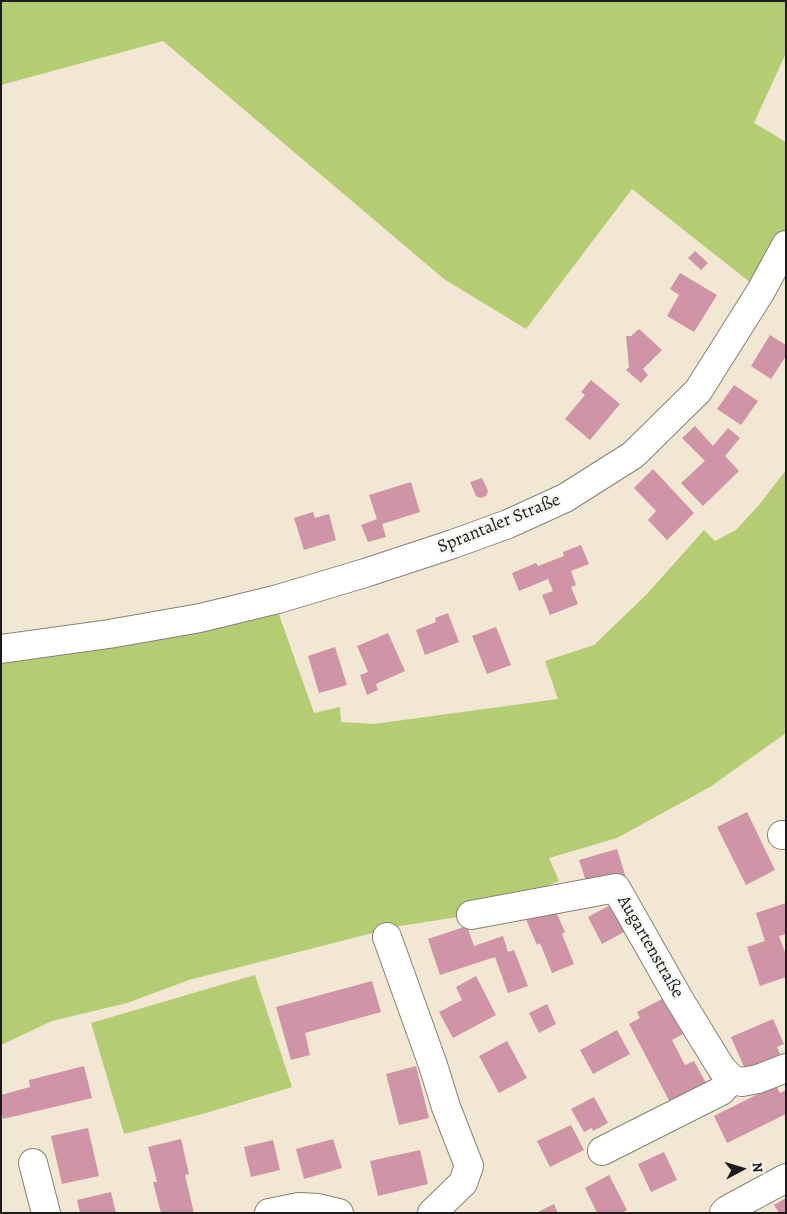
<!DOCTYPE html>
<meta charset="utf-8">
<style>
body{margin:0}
#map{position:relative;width:787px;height:1214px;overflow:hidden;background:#f1e7d2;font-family:Alegreya,serif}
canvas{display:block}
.frame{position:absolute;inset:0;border:2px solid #1c1c1c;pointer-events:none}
.north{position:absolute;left:717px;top:1144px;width:50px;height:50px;-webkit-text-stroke:4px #f6f6f2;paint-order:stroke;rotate:84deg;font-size:14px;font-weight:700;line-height:20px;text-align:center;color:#1c1c1c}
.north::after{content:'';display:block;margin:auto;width:18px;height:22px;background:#1c1c1c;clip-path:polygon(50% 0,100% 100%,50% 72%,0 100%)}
</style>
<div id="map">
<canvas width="787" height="1214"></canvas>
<div class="frame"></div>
<div class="north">N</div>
</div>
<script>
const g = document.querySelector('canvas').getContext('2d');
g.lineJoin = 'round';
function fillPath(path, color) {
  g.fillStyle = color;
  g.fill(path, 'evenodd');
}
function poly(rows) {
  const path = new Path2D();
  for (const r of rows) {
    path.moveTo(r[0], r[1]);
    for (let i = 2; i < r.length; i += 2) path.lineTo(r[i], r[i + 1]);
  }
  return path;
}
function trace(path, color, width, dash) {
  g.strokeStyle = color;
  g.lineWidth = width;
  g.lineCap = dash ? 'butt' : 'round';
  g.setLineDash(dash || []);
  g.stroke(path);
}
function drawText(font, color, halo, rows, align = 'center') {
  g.font = font + ' Alegreya,serif';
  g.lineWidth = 5;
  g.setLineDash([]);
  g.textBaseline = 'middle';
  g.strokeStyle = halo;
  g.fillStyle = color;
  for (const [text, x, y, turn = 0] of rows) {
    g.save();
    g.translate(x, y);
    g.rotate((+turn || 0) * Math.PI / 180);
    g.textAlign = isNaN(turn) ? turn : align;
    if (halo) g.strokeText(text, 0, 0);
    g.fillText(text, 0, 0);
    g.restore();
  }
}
const green = poly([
 [1,1,786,1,786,53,754,123,786,142,786,245,761,291,632,189,526,329,444,279,163,41,1,85],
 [786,470,786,733,710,787,617,838,549,858,559,881,471,915,400,926,189,980,127,1003,52,1021,1,1045,1,641,277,609,314,713,340,707,341,722,374,724,558,699,545,661,594,645,647,594,704,530,715,541,736,530,759,505],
 [255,975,292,1087,206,1113,124,1134,91,1023]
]);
const building = poly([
 [695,251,708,263,701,270,688,258],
 [680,273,717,295,694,332,667,316,679,295,670,289],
 [639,329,662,350,643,369,648,375,641,383,626,370,629,367,626,336,631,336],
 [770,335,786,345,786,356,771,379,751,366],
 [591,380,620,404,590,440,565,419,585,395,581,392],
 [734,385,758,401,741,425,717,409],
 [695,426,713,446,728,428,740,438,725,456,739,471,703,506,681,483,705,461,682,438],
 [653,469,694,513,667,540,648,520,656,511,634,488],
 [482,478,488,491,486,496,480,498,476,496,470,482],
 [411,482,420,512,382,524,386,537,368,542,361,525,377,519,369,495],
 [313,512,315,518,329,514,336,540,304,550,294,518],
 [581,545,589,564,571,571,576,585,571,587,578,604,550,615,542,595,553,591,548,579,519,591,512,573,536,563,538,566,564,556,563,552],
 [448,613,459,642,425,655,416,630,436,622,435,618],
 [496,627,511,665,487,674,472,636],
 [388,633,405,671,376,684,378,690,367,695,360,675,368,672,357,646],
 [335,647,347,685,319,693,308,656],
 [747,812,775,870,746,885,717,827],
 [617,849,626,878,589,890,579,860],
 [786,903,786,934,779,936,786,955,786,977,760,986,747,947,765,941,756,913],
 [612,904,626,931,602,944,588,917],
 [553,905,565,932,562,934,574,964,552,973,540,943,537,945,525,917],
 [467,926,474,946,503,936,508,952,514,950,528,986,508,993,495,957,440,975,428,939],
 [476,976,496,1015,453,1038,439,1012,462,1000,456,987],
 [372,981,381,1012,305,1033,310,1055,291,1060,276,1007],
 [664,998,683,1034,672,1040,685,1065,694,1061,707,1085,671,1104,629,1024,640,1018,637,1012],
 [547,1004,556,1024,539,1033,529,1013],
 [773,1019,784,1044,777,1047,780,1054,745,1069,731,1037],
 [617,1030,630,1054,593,1074,580,1050],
 [507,1041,527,1078,499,1093,479,1056],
 [84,1066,92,1098,3,1119,1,1111,1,1095,30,1087,29,1080],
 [416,1066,429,1118,399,1125,386,1074],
 [776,1085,780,1093,786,1090,786,1114,727,1143,714,1116],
 [594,1097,608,1123,593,1131,592,1128,584,1132,571,1109],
 [571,1125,584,1150,550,1167,537,1141],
 [88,1128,99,1176,62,1184,51,1136],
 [181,1139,189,1174,185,1175,194,1213,161,1213,153,1182,157,1182,148,1147],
 [333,1139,342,1168,304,1179,296,1149],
 [273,1140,280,1170,251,1177,244,1147],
 [420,1150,428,1184,378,1196,370,1161],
 [664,1152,677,1180,651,1192,638,1164],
 [609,1175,627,1210,622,1213,597,1213,585,1188],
 [111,1192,116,1213,80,1213,77,1200],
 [786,1198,786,1213,779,1213,774,1205],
 [554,1204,558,1213,536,1213]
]);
const minor = poly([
 [1,649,109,634,200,618,278,599,365,573,453,544,508,524,565,498,633,455,698,391,761,291,786,245],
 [782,835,786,835],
 [471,915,616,888,679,999,722,1069,732,1079],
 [387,937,433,1065,446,1107,469,1166,463,1183,432,1213],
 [602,1151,721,1091,732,1079,742,1082,758,1079,786,1068],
 [33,1163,46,1213],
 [269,1213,299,1207,318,1208,339,1213],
 [724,1213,727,1210,786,1178]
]);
const streetNames = [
 ["Sprantaler Straße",499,524,-22],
 ["Augartenstraße",650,947,60]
];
fillPath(green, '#b4cd72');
fillPath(building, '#d094a7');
trace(minor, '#868277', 30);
trace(minor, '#fff', 28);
drawText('18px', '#1c1c1c', '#f6f6f2', streetNames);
</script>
